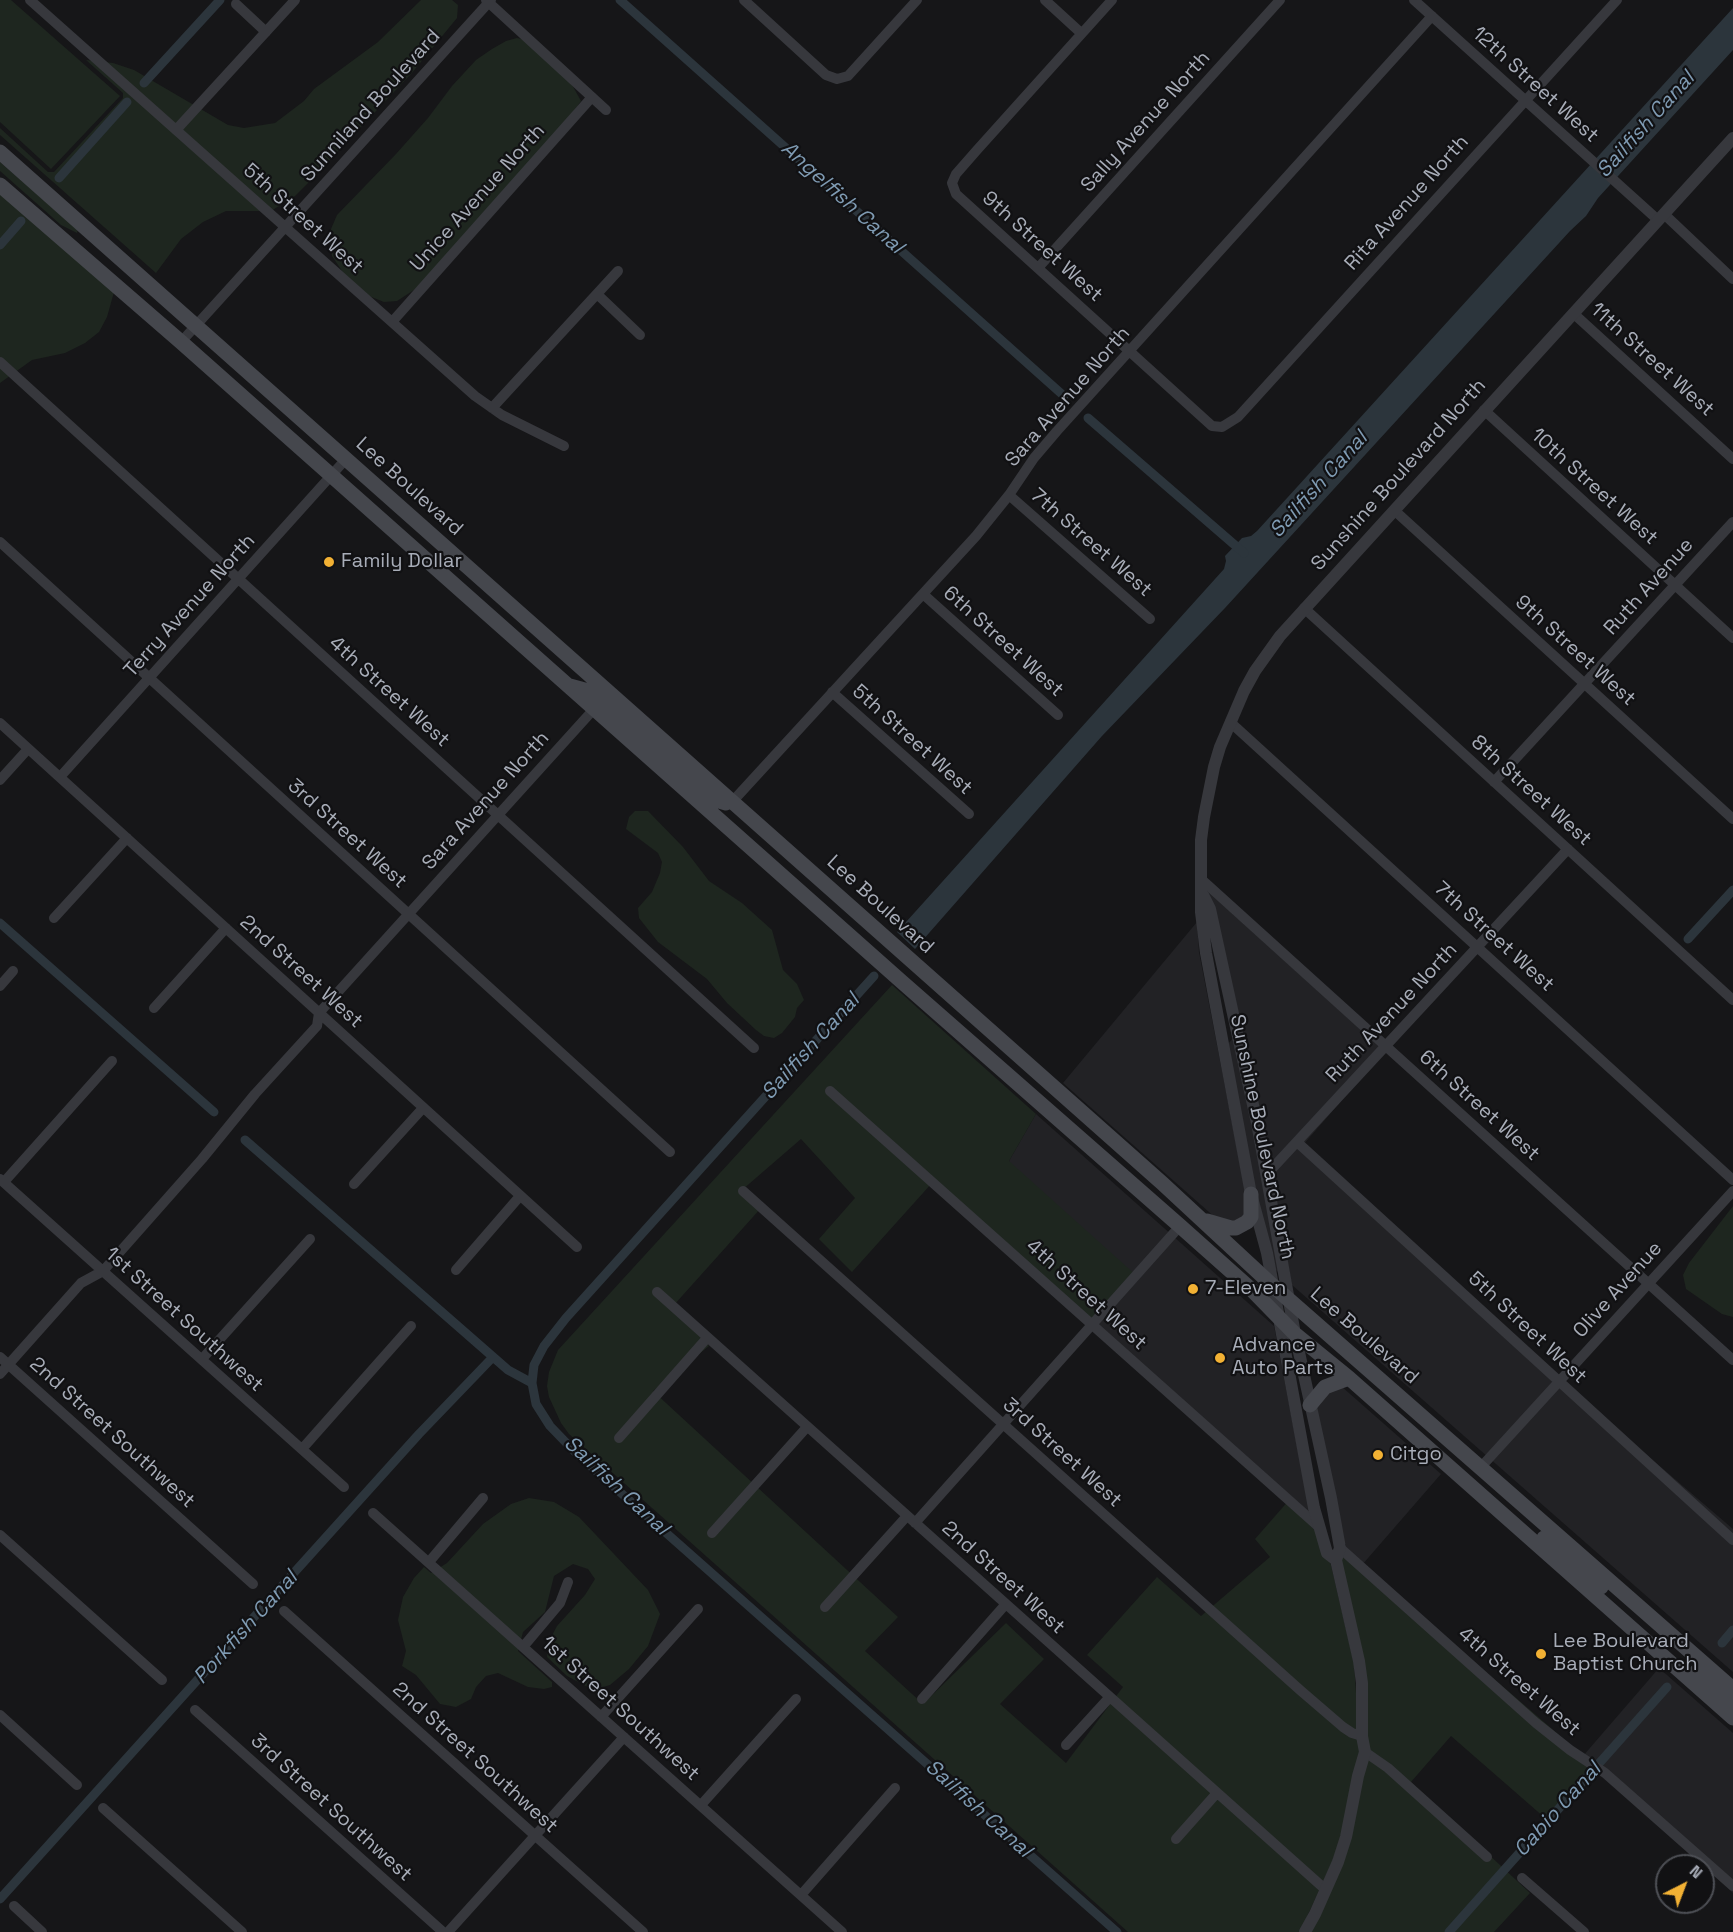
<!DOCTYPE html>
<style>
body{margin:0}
#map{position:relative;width:1733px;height:1932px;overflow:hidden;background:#161618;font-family:"Space Grotesk",sans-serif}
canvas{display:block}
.north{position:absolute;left:1655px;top:1854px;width:60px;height:60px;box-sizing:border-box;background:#111113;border:2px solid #4d4f55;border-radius:50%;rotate:42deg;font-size:16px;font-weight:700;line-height:24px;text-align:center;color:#a8adb8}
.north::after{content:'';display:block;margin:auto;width:21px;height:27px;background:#f2b134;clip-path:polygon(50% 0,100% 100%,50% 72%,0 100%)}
</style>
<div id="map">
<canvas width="1733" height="1932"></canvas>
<div class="north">N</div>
</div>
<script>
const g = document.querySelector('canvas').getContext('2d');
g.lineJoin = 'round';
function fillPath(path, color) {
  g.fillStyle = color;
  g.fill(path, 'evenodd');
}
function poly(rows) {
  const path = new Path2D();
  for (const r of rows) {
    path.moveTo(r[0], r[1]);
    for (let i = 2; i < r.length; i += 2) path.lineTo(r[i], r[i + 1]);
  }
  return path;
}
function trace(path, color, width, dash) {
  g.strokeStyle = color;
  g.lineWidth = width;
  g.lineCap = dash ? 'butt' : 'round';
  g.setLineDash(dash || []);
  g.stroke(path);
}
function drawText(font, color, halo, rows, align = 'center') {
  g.font = font + ' "Space Grotesk",sans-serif';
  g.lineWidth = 4.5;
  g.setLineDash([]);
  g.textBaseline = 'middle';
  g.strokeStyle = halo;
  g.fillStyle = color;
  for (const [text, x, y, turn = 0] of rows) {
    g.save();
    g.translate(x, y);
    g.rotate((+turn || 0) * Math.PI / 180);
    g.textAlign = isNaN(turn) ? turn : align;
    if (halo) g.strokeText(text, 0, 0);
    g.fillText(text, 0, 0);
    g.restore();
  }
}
const built = poly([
 [1207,891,1385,1051,1302,1146,1563,1383,1733,1529,1733,1672,1292,1285,1242,1027,1243,1024,1241,1023],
 [1197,922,1199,952,1246,1195,1246,1216,1236,1223,1218,1220,1063,1083],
 [1234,1037,1252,1124,1280,1274,1275,1269,1256,1193,1228,1044],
 [1036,1114,1274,1326,1311,1518,1093,1324,1009,1161],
 [1341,1386,1441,1474,1362,1565,1345,1548,1346,1544,1344,1544,1316,1405,1328,1391],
 [1659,1668,1733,1733,1733,1893,1583,1756]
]);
const green = poly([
 [0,0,11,0,120,96,51,169,0,122],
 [421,0,452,0,458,5,457,18,411,74,308,183,295,196,271,211,226,211,203,222,181,239,156,273,0,135,0,128,48,172,54,172,123,98,123,93,86,60,113,63,134,70,228,125,244,128,275,123,304,101,314,89,378,42],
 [517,38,526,40,566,74,581,101,570,116,417,288,397,301,384,302,369,296,346,277,332,256,328,236,337,215,396,154,428,118,452,86,476,60,492,49,506,41],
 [0,162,78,230,77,233,61,225,0,171],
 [0,192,114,292,107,317,99,332,85,343,65,353,32,360,0,383],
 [635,811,648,811,683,847,709,881,742,903,772,930,783,970,797,984,804,1000,797,1008,795,1017,782,1033,774,1038,764,1036,756,1030,727,1003,707,979,658,942,639,918,638,908,652,892,660,873,662,862,658,853,626,829,629,817],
 [892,985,1036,1114,1009,1161,1137,1276,1093,1324,932,1183,852,1272,819,1239,855,1198,801,1139,742,1190,761,1208,674,1305,709,1346,653,1391,898,1617,865,1651,923,1704,1006,1623,1044,1659,1000,1704,1066,1763,1123,1687,1087,1655,1157,1577,1201,1616,1270,1557,1255,1539,1290,1499,1311,1518,1331,1565,1354,1663,1360,1752,1341,1836,1333,1860,1300,1932,1128,1932,569,1434,561,1423,549,1397,547,1386,549,1372,558,1350],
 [1733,1206,1733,1317,1722,1314,1686,1289,1683,1275,1689,1263],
 [529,1498,554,1502,579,1517,648,1590,660,1614,648,1646,629,1669,610,1685,593,1690,567,1676,547,1657,548,1643,557,1626,585,1595,595,1579,588,1569,573,1564,554,1576,545,1612,523,1632,518,1651,552,1682,552,1687,544,1689,528,1687,498,1673,486,1676,476,1687,471,1699,456,1707,440,1704,416,1675,402,1666,406,1651,398,1620,403,1597,414,1578,424,1567,431,1573,447,1563,483,1524,511,1504],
 [1344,1552,1362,1565,1595,1766,1545,1818,1451,1736,1411,1782,1530,1893,1494,1932,1311,1932,1350,1838,1363,1776,1370,1753,1341,1561]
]);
const water = poly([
 [1733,8,1733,50,1598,198,1586,216,1570,231,1225,608,1102,736,915,949,897,932,1224,569,1226,561,1225,556,1242,538,1251,536,1257,531]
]);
const canal = poly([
 [620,0,1064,396],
 [144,83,220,0],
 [59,178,127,102],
 [0,245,21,221],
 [1088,418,1244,553],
 [0,923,214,1112],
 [1688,939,1733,890],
 [874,976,566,1318,544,1346,534,1365,532,1383,536,1404,550,1426,577,1454,1117,1932],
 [245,1140,508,1370,532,1383],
 [1722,1643,1733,1630],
 [0,1899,419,1434,493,1357],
 [1449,1932,1667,1687]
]);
const minor = poly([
 [30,0,475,396,502,415,564,446],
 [486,0,606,110],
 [744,0,826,75,837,79,848,76,917,0],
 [1045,0,1081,33],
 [1112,0,977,150,956,174,952,183,956,194,1212,426,1222,427,1238,417,1617,0],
 [1414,0,1658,220],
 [236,4,266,32],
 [176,130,295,0],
 [1664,214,1733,279],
 [1038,268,1280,0],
 [597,294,640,335],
 [1573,313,1733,459],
 [392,322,592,97],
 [181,342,491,0],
 [0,362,754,1048],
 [492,408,618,271],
 [1484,410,1733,638],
 [1009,495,1150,619],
 [1394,510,1733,819],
 [0,542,670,1152],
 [923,594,1058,715],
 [1304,608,1733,1000],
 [832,692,969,814],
 [1230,722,1733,1180],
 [0,723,577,1247],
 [60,777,346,459],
 [0,780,28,749],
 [1494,782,1733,522],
 [732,802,976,536,1009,495,1034,458,1057,431,1432,16],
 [1201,879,1733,1360],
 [54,918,127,838],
 [0,986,13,971],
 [154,1008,226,928],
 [830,1091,1319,1527],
 [1297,1142,1733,1540],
 [1267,1174,1568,849],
 [0,1179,344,1487],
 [4,1182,112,1061],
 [354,1184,423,1108],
 [743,1191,1300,1690,1343,1727,1352,1733,1362,1736],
 [456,1270,520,1196],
 [657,1292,1326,1890],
 [0,1357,253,1584],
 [202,1359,310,1239],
 [0,1374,81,1283,103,1271,202,1159,255,1094,317,1026,319,1013,594,709],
 [619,1438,707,1338],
 [302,1449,411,1326],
 [1481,1467,1733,1191],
 [373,1513,842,1932],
 [915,1523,1180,1226],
 [712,1533,807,1427],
 [0,1535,162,1680],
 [1340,1548,1536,1723,1570,1750,1605,1773,1733,1886],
 [429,1562,483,1498],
 [825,1607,907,1516],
 [284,1611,643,1932],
 [523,1647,560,1603,568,1582],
 [922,1699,1005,1605],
 [195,1710,443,1932],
 [0,1715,77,1785],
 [601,1717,698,1609],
 [1066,1745,1109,1698],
 [1365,1752,1388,1768,1487,1857],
 [701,1805,796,1699],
 [103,1808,242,1932],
 [1176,1839,1216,1794],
 [1522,1878,1584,1932],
 [801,1895,895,1788],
 [14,1906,42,1932],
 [448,1932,624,1737]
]);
const tertiary = poly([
 [1203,895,1210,909,1257,1123,1295,1334,1331,1498,1340,1548,1336,1560,1359,1661,1362,1683,1362,1736,1365,1752,1358,1776,1346,1837,1338,1862,1315,1914,1305,1932],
 [1336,1560,1327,1553,1314,1508,1267,1253,1251,1194,1206,953,1201,912,1201,840,1204,817,1214,767,1220,747,1244,691,1255,671,1280,636,1733,138]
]);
const secondary = poly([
 [0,152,1162,1183,1272,1285,1733,1689],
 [0,185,181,342,902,982,1180,1226,1253,1291,1295,1334,1349,1378,1733,1718],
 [570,686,592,692,707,794,716,800,726,803],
 [1207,1221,1231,1228,1236,1228,1247,1222,1251,1217,1251,1194],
 [1310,1405,1325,1387,1349,1378],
 [1544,1538,1601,1587],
 [1696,1672,1733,1703]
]);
const markers = [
 [329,562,6,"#f2b134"],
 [1193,1289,6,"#f2b134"],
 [1220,1358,6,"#f2b134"],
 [1378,1455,6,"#f2b134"],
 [1541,1654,6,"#f2b134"]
];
const streetNames = [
 ["12th Street West",1535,85,42],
 ["Sunniland Boulevard",371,106,-48],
 ["Sally Avenue North",1146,122,-48],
 ["Unice Avenue North",478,198,-48],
 ["Rita Avenue North",1407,203,-48],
 ["5th Street West",303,219,42],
 ["9th Street West",1042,247,42],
 ["11th Street West",1652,360,42],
 ["Sara Avenue North",1068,397,-49],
 ["Sunshine Boulevard North",1399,475,-48],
 ["Lee Boulevard",409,487,42],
 ["10th Street West",1594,487,42],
 ["7th Street West",1091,543,41],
 ["Ruth Avenue",1649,587,-48],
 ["Terry Avenue North",190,606,-48],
 ["6th Street West",1003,642,42],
 ["9th Street West",1575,651,42],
 ["4th Street West",389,692,42],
 ["5th Street West",912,740,42],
 ["8th Street West",1531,791,42],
 ["Sara Avenue North",486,801,-48],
 ["3rd Street West",347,834,42],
 ["Lee Boulevard",880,905,42],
 ["7th Street West",1494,937,42],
 ["2nd Street West",301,972,42],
 ["Ruth Avenue North",1392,1013,-47],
 ["6th Street West",1479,1106,42],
 ["Sunshine Boulevard North",1262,1137,78],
 ["Olive Avenue",1618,1290,-48],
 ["4th Street West",1086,1295,42],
 ["1st Street Southwest",184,1320,42],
 ["5th Street West",1527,1328,43],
 ["Lee Boulevard",1364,1336,41],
 ["2nd Street Southwest",112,1433,42],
 ["3rd Street West",1062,1453,42],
 ["2nd Street West",1003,1578,42],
 ["4th Street West",1519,1682,41],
 ["1st Street Southwest",620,1709,42],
 ["2nd Street Southwest",475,1758,42],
 ["3rd Street Southwest",331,1808,42]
];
const poiNames = [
 ["Family Dollar",341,562],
 ["7-Eleven",1205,1289],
 ["Advance",1232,1346],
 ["Auto Parts",1232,1369],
 ["Citgo",1390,1455],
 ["Lee Boulevard",1553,1642],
 ["Baptist Church",1553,1665]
];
const waterNames = [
 ["Sailfish Canal",1646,125,-48],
 ["Angelfish Canal",842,198,42],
 ["Sailfish Canal",1319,485,-48],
 ["Sailfish Canal",811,1047,-48],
 ["Sailfish Canal",616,1486,43],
 ["Porkfish Canal",246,1628,-48],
 ["Sailfish Canal",978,1809,42],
 ["Cabio Canal",1558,1810,-48]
];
fillPath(built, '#222225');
fillPath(green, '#1e261f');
fillPath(water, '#2c353c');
trace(canal, '#2c353c', 9);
trace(minor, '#37383d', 10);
trace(tertiary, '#37383d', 12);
trace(secondary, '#45474d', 15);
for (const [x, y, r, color] of markers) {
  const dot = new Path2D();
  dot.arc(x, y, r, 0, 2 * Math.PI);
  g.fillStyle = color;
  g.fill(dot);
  trace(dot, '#111113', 2);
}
drawText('20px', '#a8adb8', '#111113', streetNames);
drawText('20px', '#a8adb8', '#111113', poiNames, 'left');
drawText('italic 21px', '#7f9bb3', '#111113', waterNames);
</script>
